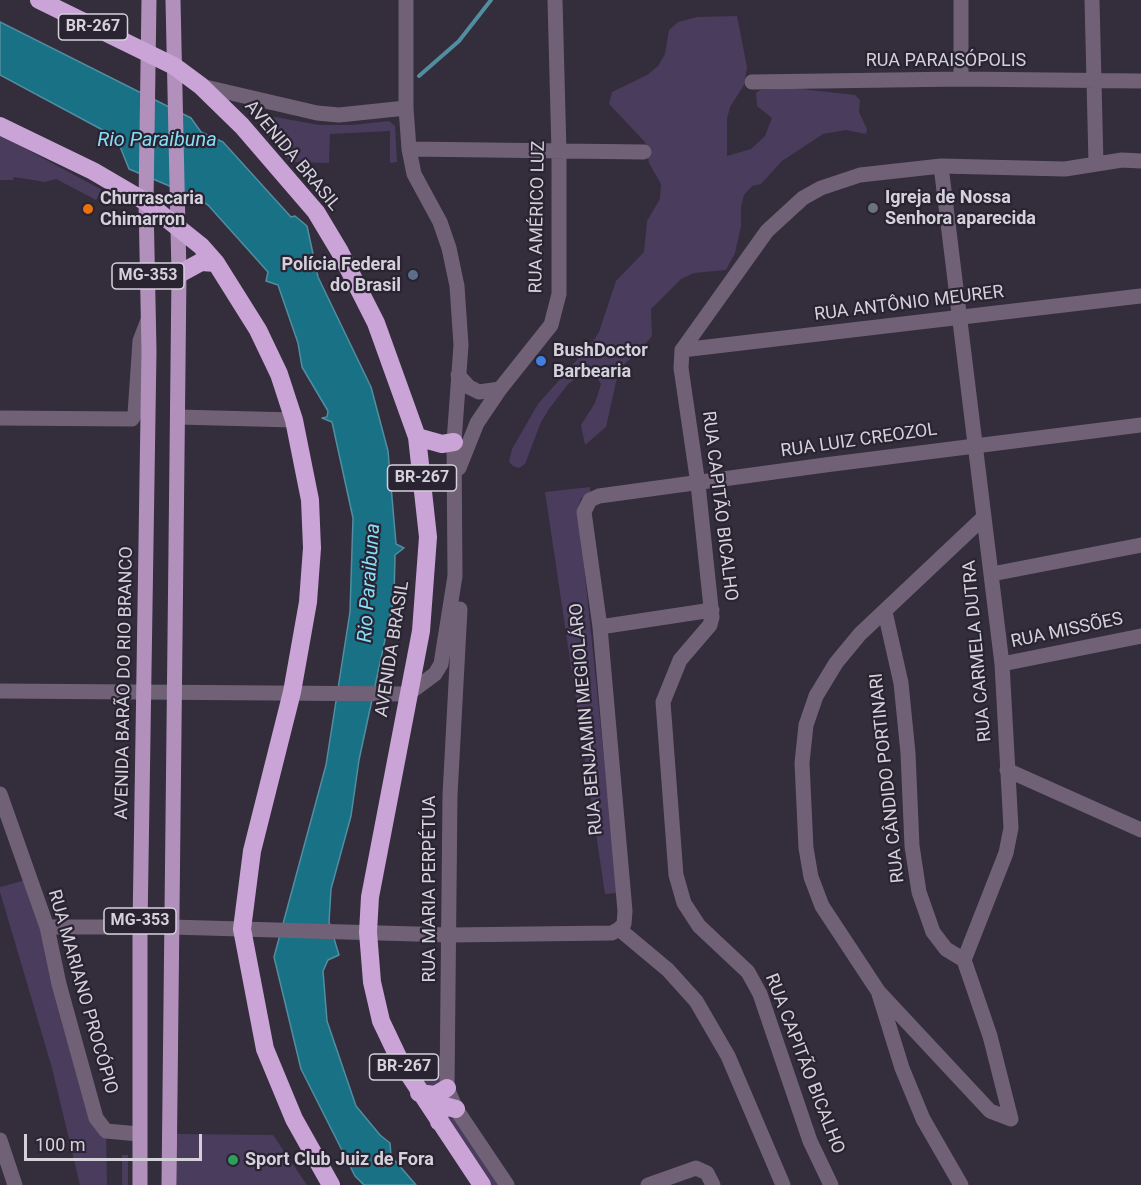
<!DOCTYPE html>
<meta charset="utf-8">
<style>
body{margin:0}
#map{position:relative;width:1141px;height:1185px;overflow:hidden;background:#332d3c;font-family:Roboto,sans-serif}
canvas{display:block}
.scale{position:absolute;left:24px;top:1134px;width:178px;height:27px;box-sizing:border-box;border:3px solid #d5d1db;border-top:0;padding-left:8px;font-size:18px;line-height:21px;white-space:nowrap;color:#d5d1db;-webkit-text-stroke:4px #292332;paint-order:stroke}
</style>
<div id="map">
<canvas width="1141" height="1185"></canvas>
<div class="scale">100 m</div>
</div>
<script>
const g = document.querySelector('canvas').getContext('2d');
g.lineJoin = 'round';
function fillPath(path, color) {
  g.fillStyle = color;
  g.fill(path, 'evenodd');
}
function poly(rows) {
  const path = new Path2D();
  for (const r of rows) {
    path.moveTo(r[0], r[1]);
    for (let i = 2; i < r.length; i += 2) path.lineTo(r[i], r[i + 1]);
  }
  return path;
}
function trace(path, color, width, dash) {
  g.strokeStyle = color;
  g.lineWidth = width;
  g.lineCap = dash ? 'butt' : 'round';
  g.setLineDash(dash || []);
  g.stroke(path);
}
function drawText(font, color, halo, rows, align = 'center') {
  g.font = font + ' Roboto,sans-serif';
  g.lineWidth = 4.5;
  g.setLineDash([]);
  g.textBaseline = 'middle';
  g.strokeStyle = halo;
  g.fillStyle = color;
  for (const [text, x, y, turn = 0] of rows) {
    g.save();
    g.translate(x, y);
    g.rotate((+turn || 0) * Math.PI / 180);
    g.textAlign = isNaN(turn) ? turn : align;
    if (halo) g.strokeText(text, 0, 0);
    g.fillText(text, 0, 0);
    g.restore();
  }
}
const green = poly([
 [737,16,747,67,744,85,730,107,727,119,727,156,751,149,765,136,772,118,757,106,756,93,760,90,793,88,855,95,860,100,859,112,867,129,866,134,846,130,823,134,782,161,761,184,752,186,744,195,741,207,741,226,735,253,726,270,694,273,681,279,651,309,652,336,639,351,619,369,606,427,585,445,581,425,595,403,601,384,594,373,589,370,568,384,549,409,541,422,525,464,519,468,513,466,509,462,512,449,538,404,592,343,599,332,616,281,644,252,647,221,660,199,661,184,649,163,645,142,609,104,612,92,647,75,658,66,665,54,669,30,678,22,697,17],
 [275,117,319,125,351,125,389,121,395,126,397,162,390,163,390,131,330,134,329,163,290,162,265,130,269,118],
 [0,135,102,190,96,200,56,179,45,182,14,177,13,180,0,180],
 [590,487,590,494,581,498,578,508,618,893,605,894,545,492],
 [29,879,106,1131,107,1185,80,1185,52,1068,0,892,0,887],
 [447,1054,447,1088,435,1095,401,1063],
 [445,1106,507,1185,481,1185,440,1109],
 [176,1134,273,1135,307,1185,177,1185],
 [122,1155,128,1155,128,1185,122,1185]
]);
const water = poly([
 [0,22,191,118,201,132,223,142,291,217,295,216,307,226,318,277,371,387,388,451,396,544,404,548,395,555,394,598,359,760,351,816,331,889,329,922,339,955,328,960,323,971,327,1021,356,1106,380,1135,390,1143,391,1156,416,1185,364,1185,355,1176,301,1069,274,957,326,765,350,612,353,518,332,422,322,418,327,417,328,411,302,367,298,343,278,285,266,281,268,272,208,205,191,195,129,169,119,144,112,135,0,75,0,22]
]);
const stream = poly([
 [419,76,459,41,491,0]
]);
const minor = poly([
 [1092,0,1096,163],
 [961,79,961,0],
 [752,82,961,79,1141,81],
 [201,86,317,113,339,115,406,108],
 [409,149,644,152],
 [941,166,1002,664,1011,828,1006,853,964,960,990,1036,1011,1119],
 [682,350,681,368,698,484,712,617,710,625,680,660,663,702,676,875,684,903,699,926,748,972,760,994,810,1141,831,1185],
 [682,350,767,231,803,198,821,188,860,175,941,166,1065,169,1122,160,1141,161],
 [682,350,1141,296],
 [458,375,469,387,479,392,500,389],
 [178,417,294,420],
 [0,418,132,419,135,414,140,341,148,320],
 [459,468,477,423,500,389,551,325,559,294,559,152,555,0],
 [984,517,860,634,836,663,816,696,806,725,802,763,806,848,811,877,822,906,878,991,990,1111,1011,1119],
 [992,574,1141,545],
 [460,609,450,795,447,1088,456,1109,507,1185],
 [885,612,901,683,908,753,912,846,919,892,933,932,946,949,964,960],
 [600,627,712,610],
 [1002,664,1141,636],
 [0,691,408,694,435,674,441,664,455,576,454,442,461,345,457,286,449,248,440,222,414,174,409,149,406,108,406,0],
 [1007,770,1141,830],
 [0,794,47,927,59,984,96,1118,106,1131,139,1134],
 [47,927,140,927],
 [171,927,450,935,612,933,619,929],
 [619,929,624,924,625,911,600,627,584,512,590,500,599,496,825,465,1141,425],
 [619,929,668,970,696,1001,728,1056,783,1185],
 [879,994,902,1068,923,1119,961,1185],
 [0,1140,15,1185],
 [648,1185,696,1168,707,1173,713,1185]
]);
const major = poly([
 [140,1185,140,927,149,351,146,202,149,0],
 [169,1185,179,274,173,0]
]);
const highway = poly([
 [39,0,174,66,201,86,242,126,316,212,340,252,376,323,417,437,428,537,421,631,370,897,368,932,372,982,381,1021,400,1061,482,1185],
 [0,126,93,171,146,202,201,246,216,263,258,330,279,374,294,420,310,500,312,548,308,602,292,692,252,851,242,929,265,1049,294,1119,331,1185],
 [179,274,201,262,216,263],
 [417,437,442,444,454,442],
 [419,1093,435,1095,447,1088],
 [439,1122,440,1109,445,1106,456,1109]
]);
const markers = [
 [873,208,6,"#6b7280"],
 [88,209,6,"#e8710a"],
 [413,275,6,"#5c6f8a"],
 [541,361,6,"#3f7fe0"],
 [233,1160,6,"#2e9e5b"]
];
const shields = [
 [93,27,69],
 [148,276,72],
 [422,478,69],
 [140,921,72],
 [404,1067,69]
];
const shieldNames = [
 ["BR-267",93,27],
 ["MG-353",148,276],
 ["BR-267",422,478],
 ["MG-353",140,921],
 ["BR-267",404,1067]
];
const streetNames = [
 ["RUA PARAISÓPOLIS",946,61],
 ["AVENIDA BRASIL",292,156,50],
 ["RUA AMÉRICO LUZ",538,217,-89],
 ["RUA ANTÔNIO MEURER",909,304,-7],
 ["RUA LUIZ CREOZOL",859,441,-8],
 ["RUA CAPITÃO BICALHO",719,506,83],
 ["RUA MISSÕES",1067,631,-12],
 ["AVENIDA BRASIL",393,649,-81],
 ["RUA CARMELA DUTRA",978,651,-95],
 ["AVENIDA BARÃO DO RIO BRANCO",125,683,-89],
 ["RUA BENJAMIN MEGIOLÁRO",587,719,-95],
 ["RUA CÂNDIDO PORTINARI",888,778,-96],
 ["RUA MARIA PERPÉTUA",430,889,-90],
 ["RUA MARIANO PROCÓPIO",82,992,74],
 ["RUA CAPITÃO BICALHO",804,1064,69]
];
const poiNames = [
 ["Igreja de Nossa",885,198],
 ["Senhora aparecida",885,219],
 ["Churrascaria",100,199],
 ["Chimarron",100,220],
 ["Polícia Federal",401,265,"right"],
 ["do Brasil",401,286,"right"],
 ["BushDoctor",553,351],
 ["Barbearia",553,372],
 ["Sport Club Juiz de Fora",245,1160]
];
const waterNames = [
 ["Rio Paraibuna",157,141],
 ["Rio Paraibuna",370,583,-86]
];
fillPath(green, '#4a3c5d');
fillPath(water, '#197186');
trace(water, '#518ea0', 1.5);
trace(stream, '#518ea0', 4);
trace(minor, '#716177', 15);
trace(major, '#b191bc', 15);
trace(highway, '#caa3d7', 18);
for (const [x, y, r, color] of markers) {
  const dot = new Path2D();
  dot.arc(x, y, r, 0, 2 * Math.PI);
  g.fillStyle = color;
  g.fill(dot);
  trace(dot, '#292332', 2);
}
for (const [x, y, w] of shields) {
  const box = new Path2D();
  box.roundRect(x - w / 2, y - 13, w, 26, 4.5);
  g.fillStyle = '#292332';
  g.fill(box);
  trace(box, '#d5d1db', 1.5);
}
drawText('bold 16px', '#d5d1db', null, shieldNames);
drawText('18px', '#d5d1db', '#292332', streetNames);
drawText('bold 18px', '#d5d1db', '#292332', poiNames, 'left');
drawText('italic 20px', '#86def8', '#292332', waterNames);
</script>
